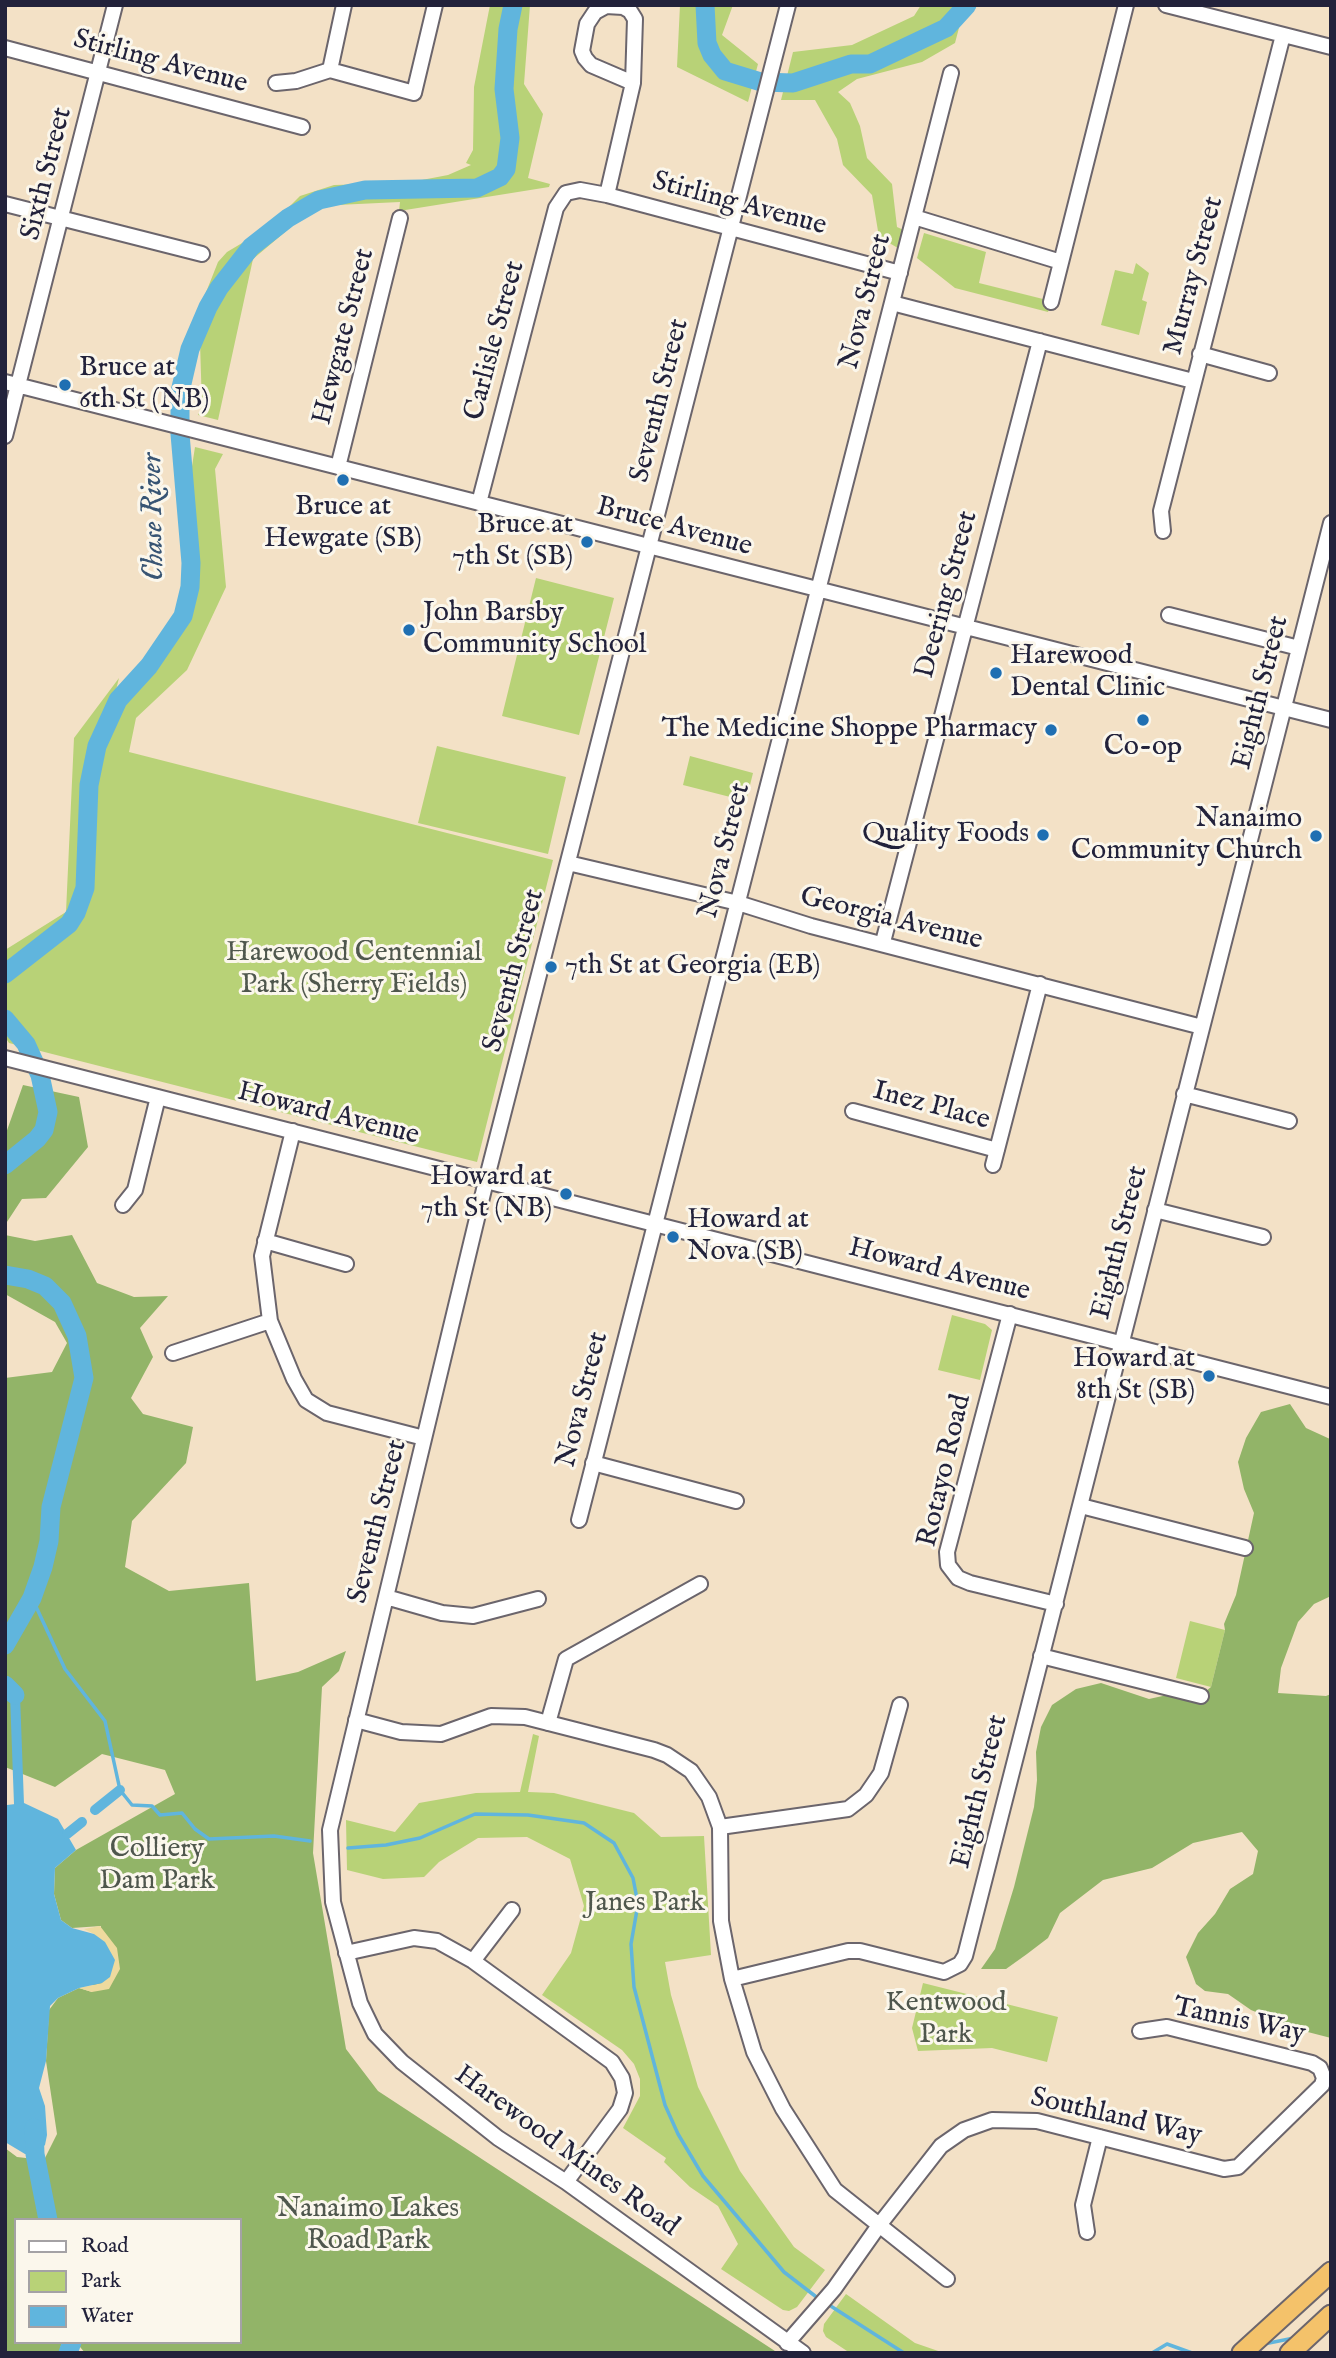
<!DOCTYPE html>
<style>
body{margin:0}
#map{position:relative;width:1336px;height:2358px;overflow:hidden;background:#f3e1c6;font-family:"IM FELL English",serif}
canvas{display:block}
.frame{position:absolute;inset:0;border:7px solid #22223b;pointer-events:none}
.legend{position:absolute;left:14px;top:2218px;width:228px;height:126px;box-sizing:border-box;background:#fbf7ec;border:2px solid #a4a2a5;margin:0;padding:9px 12px;list-style:none;font-size:21px;color:#22223b}
.legend li{display:flex;align-items:center;gap:14px;height:35px}
.legend b{width:35px;border:2px solid #a4a2a5}
</style>
<div id="map">
<canvas width="1336" height="2358"></canvas>
<div class="frame"></div>
<ul class="legend">
<li><b style="height:9px;background:#fff"></b>Road</li>
<li><b style="height:19px;background:#b8d277"></b>Park</li>
<li><b style="height:19px;background:#60b5dd"></b>Water</li>
</ul>
</div>
<script>
const g = document.querySelector('canvas').getContext('2d');
g.lineJoin = 'round';
function fillPath(path, color) {
  g.fillStyle = color;
  g.fill(path, 'evenodd');
}
function poly(rows) {
  const path = new Path2D();
  for (const r of rows) {
    path.moveTo(r[0], r[1]);
    for (let i = 2; i < r.length; i += 2) path.lineTo(r[i], r[i + 1]);
  }
  return path;
}
function trace(path, color, width, dash) {
  g.strokeStyle = color;
  g.lineWidth = width;
  g.lineCap = dash ? 'butt' : 'round';
  g.setLineDash(dash || []);
  g.stroke(path);
}
function drawText(font, color, halo, rows, align = 'center') {
  g.font = font + ' "IM FELL English",serif';
  g.lineWidth = 6;
  g.setLineDash([]);
  g.textBaseline = 'middle';
  g.strokeStyle = halo;
  g.fillStyle = color;
  for (const [text, x, y, turn = 0] of rows) {
    g.save();
    g.translate(x, y);
    g.rotate((+turn || 0) * Math.PI / 180);
    g.textAlign = isNaN(turn) ? turn : align;
    if (halo) g.strokeText(text, 0, 0);
    g.fillText(text, 0, 0);
    g.restore();
  }
}
const green = poly([
 [490,5,530,5,524,84,543,114,528,178,550,184,549,187,399,211,400,202,316,206,253,259,218,420,198,415,202,407,199,310,218,262,227,252,269,227,300,196,334,185,406,183,448,175,471,165,466,163,473,150,474,87],
 [680,5,733,5,722,35,758,64,748,102,677,67],
 [921,5,965,5,955,43,922,62,857,79,838,92,850,103,860,126,867,158,892,184,897,227,908,232,903,251,879,237,872,195,843,165,837,139,815,100,781,100,793,52,852,45,914,16],
 [924,233,986,252,979,283,1051,301,1048,312,955,288,917,258],
 [1136,263,1149,273,1142,300,1147,302,1139,335,1101,325,1115,270,1133,274],
 [195,447,223,454,215,469,226,587,187,670,136,718,129,752,553,860,477,1162,9,1043,5,1037,5,950,66,912,74,738,119,678,114,698,169,636,196,577,196,545,186,505],
 [536,578,614,598,579,735,502,716],
 [437,746,566,777,548,854,418,823],
 [690,756,753,773,746,801,683,785],
 [952,1315,985,1324,992,1330,980,1380,938,1370],
 [1190,1621,1225,1630,1211,1687,1176,1678],
 [533,1734,539,1736,528,1792,554,1793,634,1813,661,1837,704,1836,711,1955,665,1962,671,1995,698,2087,740,2171,794,2247,825,2270,797,2307,789,2311,783,2310,721,2269,738,2244,718,2206,690,2187,664,2162,666,2158,623,2128,640,2096,640,2079,634,2064,622,2050,542,1995,571,1953,584,1906,570,1859,527,1837,478,1838,439,1862,424,1877,383,1879,347,1870,346,1820,395,1832,419,1803,476,1793,520,1792],
 [923,1983,1058,2017,1047,2062,992,2048,918,2051,912,2028],
 [846,2294,915,2343,944,2353,850,2353,826,2337,823,2331,824,2324]
]);
const forest = poly([
 [23,1085,79,1097,88,1147,46,1198,22,1199,5,1225,5,1136],
 [5,1235,35,1241,72,1235,97,1283,134,1297,168,1296,140,1328,153,1357,131,1398,143,1414,193,1427,186,1463,132,1521,125,1567,169,1591,249,1583,256,1681,298,1672,346,1651,339,1671,322,1687,313,1853,346,2049,378,2091,778,2353,85,2353,76,2342,240,2342,240,2220,16,2220,16,2342,62,2342,59,2353,5,2353,5,2148,17,2157,44,2160,57,2134,46,2061,49,2010,58,1998,79,1988,92,1992,101,1926,72,1928,61,1920,54,1894,55,1868,76,1850,175,1794,165,1770,102,1754,55,1787,5,1767,5,1378,52,1372,67,1343,55,1322,5,1294],
 [1290,1404,1306,1428,1330,1439,1331,1448,1331,1596,1314,1604,1298,1622,1281,1668,1278,1693,1326,1696,1331,1694,1331,2038,1300,2030,1251,2010,1228,1994,1205,1991,1196,1984,1186,1957,1198,1933,1215,1914,1230,1889,1253,1874,1258,1851,1242,1832,1193,1843,1152,1868,1103,1880,1060,1913,1048,1938,1027,1954,1006,1969,981,1969,995,1949,1014,1887,1034,1807,1037,1780,1036,1752,1041,1727,1052,1705,1076,1689,1101,1683,1149,1699,1176,1693,1200,1696,1211,1687,1225,1630,1224,1624,1236,1595,1254,1513,1244,1489,1238,1462,1246,1438,1261,1412]
]);
const sand = poly([
 [100,1926,117,1948,120,1969,109,1989,92,1992,79,1988,102,1983,94,1934,84,1929]
]);
const water = poly([
 [24,1803,58,1819,76,1850,55,1868,54,1894,61,1920,72,1928,94,1934,105,1942,115,1960,110,1977,102,1983,79,1988,58,1998,50,2006,46,2061,39,2088,45,2106,47,2135,45,2145,35,2154,25,2154,5,2142,5,1813,7,1805]
]);
const stream = poly([
 [32,1598,65,1669,105,1721,120,1790,132,1805,152,1806,160,1815,182,1813,195,1829,209,1839,274,1836,310,1841],
 [348,1848,386,1845,420,1838,475,1814,528,1815,584,1823,614,1843,633,1878,638,1904,631,1944,634,1987,665,2105,678,2134,703,2176,784,2272,819,2299],
 [826,2303,904,2353],
 [1264,2344,1294,2338],
 [1152,2353,1167,2344,1192,2353]
]);
const canal = poly([
 [15,1695,19,1804],
 [95,1810,120,1790],
 [67,1834,82,1822]
]);
const river = poly([
 [705,5,707,43,712,55,725,71,761,82,793,83,851,64,870,64,946,28,967,5],
 [5,974,69,924,76,913,85,888,89,785,97,746,118,700,149,666,183,616,190,587,191,563,180,434,180,392,190,349,208,307,219,288,251,247,288,218,319,200,365,190,477,188,500,177,506,169,510,138,504,89,508,29,513,5],
 [5,1019,26,1044,40,1075,48,1112,44,1130,37,1139,5,1165],
 [5,1275,28,1279,45,1286,62,1303,77,1336,84,1378,51,1507,49,1541,43,1567,32,1598,5,1645],
 [5,1685,15,1695],
 [34,2128,35,2154,48,2220],
 [68,2353,72,2342]
]);
const minor = poly([
 [788,5,486,1181,330,1830,333,1902,360,2003,375,2034,402,2062,498,2138,566,2182,803,2353],
 [1166,5,1331,47],
 [5,48,302,127],
 [330,70,344,5],
 [276,83,296,81,330,70,414,93,435,5],
 [607,195,633,83,635,19,630,11,623,7,606,6,595,12,587,24,582,51,585,58,591,65,633,83],
 [5,204,202,254],
 [914,217,1061,262],
 [1051,302,1126,5],
 [892,303,1193,381],
 [1200,354,1269,373],
 [5,382,1331,720],
 [5,436,115,5],
 [338,467,400,218],
 [479,503,556,208,566,193,580,190,607,195,900,273],
 [1163,531,1161,511,1283,35],
 [1169,615,1299,648],
 [568,863,738,903,811,926,1202,1027],
 [883,942,1040,341],
 [5,1058,1331,1397],
 [1184,1094,1289,1121],
 [853,1111,997,1150],
 [293,1131,262,1256,270,1321,294,1379,306,1400,327,1413,424,1438],
 [993,1165,1040,984],
 [123,1205,135,1190,158,1097],
 [1155,1210,1263,1237],
 [265,1241,346,1264],
 [1010,1314,947,1552,948,1565,958,1578,970,1583,1056,1604],
 [173,1353,270,1321],
 [593,1463,736,1501],
 [1081,1506,1245,1548],
 [579,1520,951,73],
 [386,1597,442,1613,473,1616,538,1599],
 [1041,1656,1201,1696],
 [356,1720,401,1732,441,1734,491,1716,525,1717,654,1750,667,1755,691,1771,709,1797,720,1827,721,1921,732,1979,754,2052,783,2109,835,2190,947,2279],
 [548,1723,566,1659,700,1584],
 [720,1827,848,1809,866,1795,881,1773,900,1705],
 [346,1953,414,1938,437,1941,473,1961,612,2062,622,2078,625,2093,620,2109,566,2182],
 [473,1961,512,1910],
 [732,1979,848,1951,860,1951,944,1972,960,1964,965,1956,1331,523],
 [1087,2232,1083,2205,1100,2137],
 [787,2343,834,2289,880,2224,941,2146,964,2130,992,2120,1037,2121,1224,2169,1238,2167,1322,2085,1324,2078,1320,2068,1312,2063,1167,2027,1140,2031]
]);
const highway = poly([
 [1242,2353,1331,2272],
 [1290,2353,1331,2315]
]);
const markers = [
 [65,385,7,"#1f6fb2"],
 [343,480,7,"#1f6fb2"],
 [587,542,7,"#1f6fb2"],
 [409,630,7,"#1f6fb2"],
 [996,673,7,"#1f6fb2"],
 [1143,720,7,"#1f6fb2"],
 [1051,730,7,"#1f6fb2"],
 [1043,835,7,"#1f6fb2"],
 [1316,836,7,"#1f6fb2"],
 [551,967,7,"#1f6fb2"],
 [566,1194,7,"#1f6fb2"],
 [673,1237,7,"#1f6fb2"],
 [1209,1376,7,"#1f6fb2"]
];
const streetNames = [
 ["Stirling Avenue",160,63,15],
 ["Sixth Street",48,174,-76],
 ["Stirling Avenue",739,205,15],
 ["Murray Street",1195,276,-75],
 ["Nova Street",867,302,-76],
 ["Hewgate Street",345,337,-76],
 ["Carlisle Street",496,341,-75],
 ["Seventh Street",661,401,-76],
 ["Bruce Avenue",674,528,15],
 ["Deering Street",948,595,-75],
 ["Eighth Street",1262,693,-76],
 ["Nova Street",726,851,-76],
 ["Georgia Avenue",891,920,14],
 ["Seventh Street",515,971,-75],
 ["Inez Place",931,1107,15],
 ["Howard Avenue",328,1115,14],
 ["Eighth Street",1121,1243,-76],
 ["Howard Avenue",939,1271,14],
 ["Nova Street",584,1400,-76],
 ["Rotayo Road",946,1471,-77],
 ["Seventh Street",379,1522,-76],
 ["Eighth Street",981,1792,-76],
 ["Tannis Way",1239,2022,12],
 ["Southland Way",1116,2118,13],
 ["Harewood Mines Road",566,2152,36]
];
const poiNames = [
 ["Bruce at",79,369,"left"],
 ["6th St (NB)",79,401,"left"],
 ["Bruce at",343,508,"center"],
 ["Hewgate (SB)",343,540,"center"],
 ["Bruce at",573,526],
 ["7th St (SB)",573,558],
 ["John Barsby",423,614,"left"],
 ["Community School",423,646,"left"],
 ["Harewood",1010,657,"left"],
 ["Dental Clinic",1010,689,"left"],
 ["The Medicine Shoppe Pharmacy",1037,730],
 ["Co-op",1143,748,"center"],
 ["Nanaimo",1302,820],
 ["Community Church",1302,852],
 ["Quality Foods",1029,835],
 ["7th St at Georgia (EB)",565,967,"left"],
 ["Howard at",552,1178],
 ["7th St (NB)",552,1210],
 ["Howard at",687,1221,"left"],
 ["Nova (SB)",687,1253,"left"],
 ["Howard at",1195,1360],
 ["8th St (SB)",1195,1392]
];
const parkNames = [
 ["Harewood Centennial",354,954],
 ["Park (Sherry Fields)",354,986],
 ["Colliery",157,1850],
 ["Dam Park",157,1882],
 ["Janes Park",645,1904],
 ["Kentwood",946,2004],
 ["Park",946,2036],
 ["Nanaimo Lakes",368,2210],
 ["Road Park",368,2242]
];
const waterNames = [
 ["Chase River",155,517,-91]
];
fillPath(green, '#b8d277');
fillPath(forest, '#92b468');
fillPath(sand, '#eeda9e');
fillPath(water, '#60b5dd');
trace(stream, '#60b5dd', 3.5);
trace(canal, '#60b5dd', 10);
trace(river, '#60b5dd', 19);
trace(minor, '#6b656c', 18);
trace(highway, '#6b656c', 23);
trace(minor, '#fff', 14);
trace(highway, '#f4c26a', 19);
for (const [x, y, r, color] of markers) {
  const dot = new Path2D();
  dot.arc(x, y, r, 0, 2 * Math.PI);
  g.fillStyle = color;
  g.fill(dot);
  trace(dot, '#fbf7ec', 2.5);
}
drawText('28px', '#22223b', '#fbf7ec', streetNames);
drawText('28px', '#22223b', '#fbf7ec', poiNames, 'right');
drawText('28px', '#4f574d', '#fbf7ec', parkNames);
drawText('italic 30px', '#385574', '#fbf7ec', waterNames);
</script>
